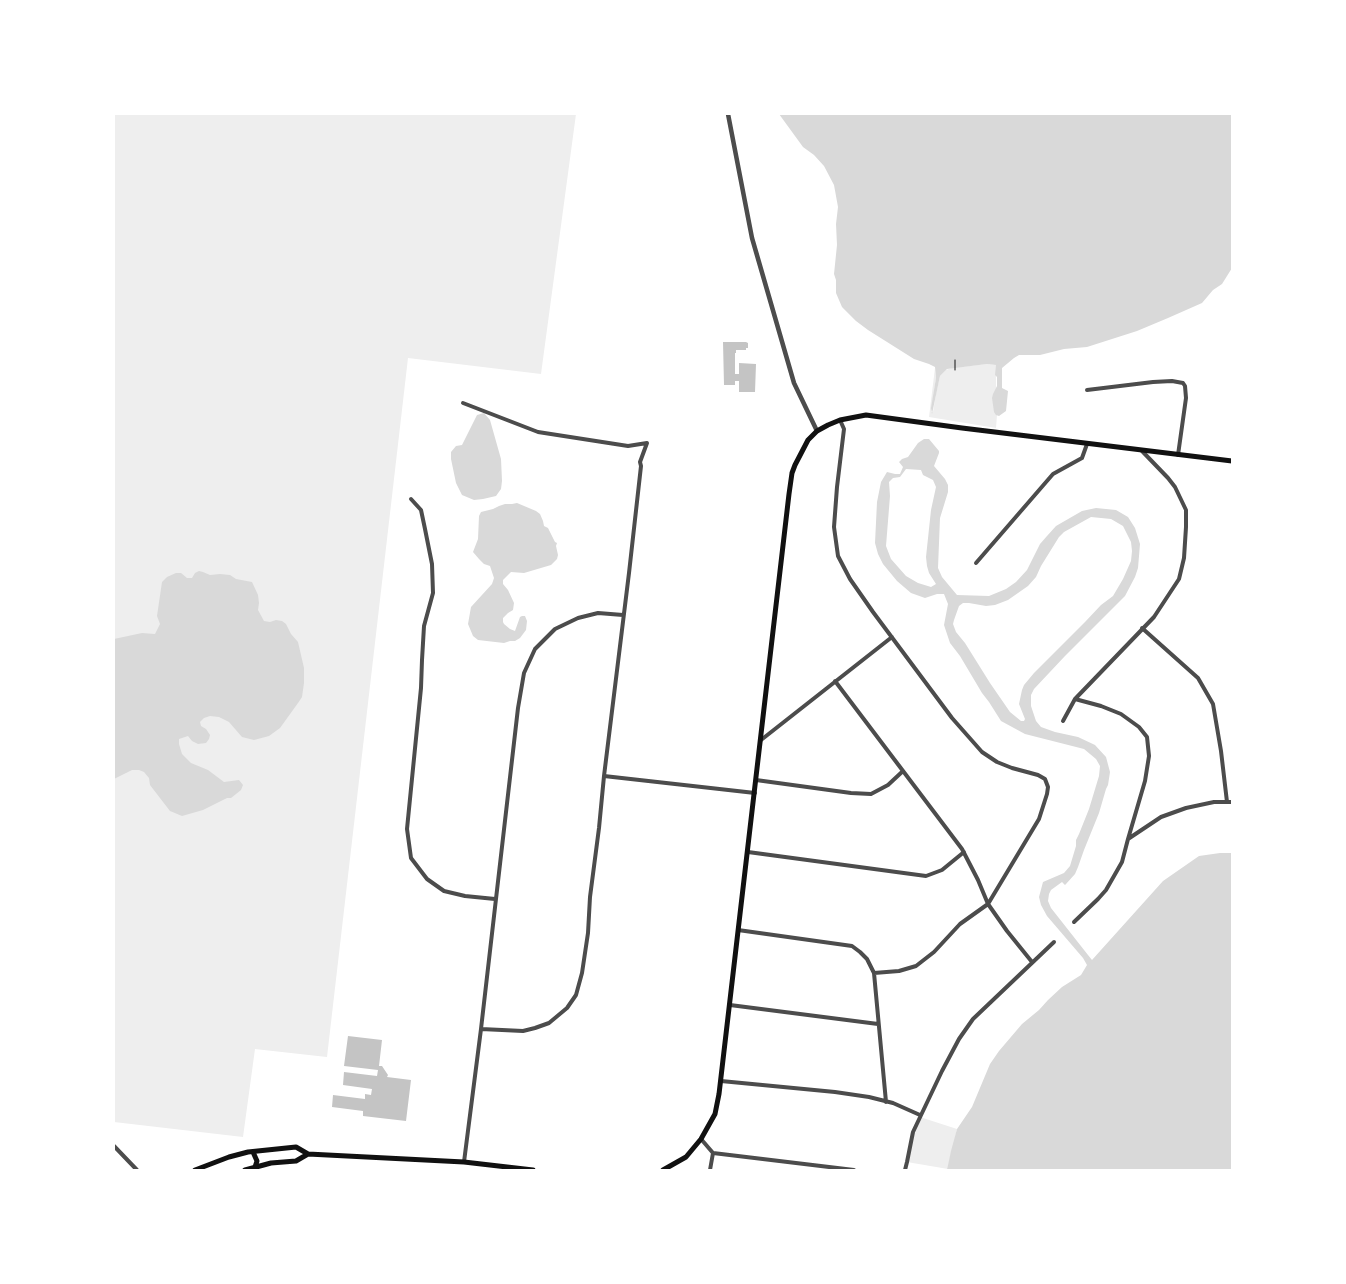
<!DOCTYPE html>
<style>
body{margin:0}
#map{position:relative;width:1346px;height:1284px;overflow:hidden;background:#fff;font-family:"Sofia Sans Condensed",sans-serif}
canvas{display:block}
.frame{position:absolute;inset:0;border:115px solid #fff;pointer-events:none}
</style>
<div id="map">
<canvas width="1346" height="1284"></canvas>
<div class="frame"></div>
</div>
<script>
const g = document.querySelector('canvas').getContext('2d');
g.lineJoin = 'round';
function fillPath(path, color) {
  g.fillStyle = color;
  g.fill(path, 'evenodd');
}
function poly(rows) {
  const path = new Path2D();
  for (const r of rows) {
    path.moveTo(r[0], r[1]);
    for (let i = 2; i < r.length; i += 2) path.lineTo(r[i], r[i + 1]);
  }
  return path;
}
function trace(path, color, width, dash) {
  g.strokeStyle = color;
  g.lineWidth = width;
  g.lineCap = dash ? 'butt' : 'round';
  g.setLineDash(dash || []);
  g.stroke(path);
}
const green = poly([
 [114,114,576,114,541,374,408,358,327,1057,255,1049,243,1137,114,1122],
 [987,364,996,365,996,415,997,415,996,428,929,417,935,368,936,378,931,412,933,412,936,394,940,376,946,370,952,368],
 [920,1115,923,1118,957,1129,948,1169,907,1162,913,1132]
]);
const water = poly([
 [779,114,1232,114,1232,268,1222,284,1213,290,1202,303,1168,318,1137,331,1087,347,1064,349,1040,355,1019,355,1014,358,1002,368,1002,388,1008,391,1006,411,999,416,996,415,994,412,992,398,993,394,997,386,997,377,995,375,996,365,987,364,947,369,940,376,932,414,931,408,936,378,935,367,929,364,914,359,868,330,856,321,842,307,836,293,836,280,834,274,837,245,836,224,838,207,834,185,824,166,814,155,803,147],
 [484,413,490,420,501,459,502,481,501,489,496,496,483,499,474,500,462,495,456,483,451,459,451,452,456,446,462,445,477,415],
 [924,439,929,439,939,451,939,453,934,466,945,479,948,485,948,492,940,518,938,568,942,577,957,595,989,596,1006,589,1016,582,1027,570,1040,544,1047,536,1056,526,1082,511,1096,508,1116,510,1128,517,1135,528,1140,544,1138,568,1135,577,1125,596,1065,656,1034,689,1031,695,1031,706,1036,721,1041,727,1055,732,1078,737,1095,745,1106,757,1110,772,1108,785,1106,789,1099,813,1084,850,1078,867,1075,874,1066,884,1065,885,1062,882,1051,890,1049,894,1048,901,1051,908,1088,955,1092,960,1163,881,1199,856,1220,853,1232,853,1232,1170,947,1170,951,1151,957,1129,972,1107,990,1064,999,1051,1022,1024,1039,1010,1048,1000,1062,987,1081,975,1087,965,1083,958,1047,916,1041,905,1039,897,1043,882,1064,873,1070,866,1076,846,1076,840,1079,834,1089,809,1099,776,1100,766,1096,759,1084,749,1025,734,1001,721,989,702,982,693,960,656,950,643,944,625,948,604,944,594,937,594,925,598,911,593,897,581,883,564,878,554,875,543,877,502,881,482,887,472,895,474,900,474,903,467,899,462,902,459,908,457,918,443],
 [906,469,921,470,923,475,933,480,936,487,931,510,926,557,927,566,929,573,936,584,931,587,918,583,906,576,891,559,886,546,890,496,889,482,893,478,900,477],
 [1091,517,1111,519,1123,526,1131,542,1132,551,1131,561,1123,579,1113,596,1101,605,1085,622,1034,673,1024,685,1022,690,1019,704,1025,719,1024,721,1021,721,1010,712,990,683,965,643,956,632,953,624,954,620,959,606,963,603,969,603,986,606,995,605,1008,600,1028,586,1036,577,1041,566,1059,537,1064,532],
 [517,503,536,511,540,514,543,521,544,526,548,528,555,542,557,543,556,546,558,555,557,559,551,565,524,573,511,572,503,580,503,584,508,590,514,603,513,610,508,613,503,618,503,622,504,624,510,629,515,631,520,617,522,616,525,616,527,621,526,630,520,638,515,641,510,641,504,643,478,640,473,636,468,624,471,607,492,584,494,578,490,566,484,564,479,559,473,552,478,539,479,516,481,512,493,509,499,506,505,504,512,504],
 [199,571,203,572,210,575,220,574,230,575,236,579,252,582,258,595,259,603,258,610,264,621,270,622,276,620,282,621,286,624,291,634,298,642,304,668,304,683,302,697,298,703,280,728,269,736,254,740,242,737,229,722,219,717,210,716,204,718,200,722,201,726,206,729,210,735,209,739,206,743,198,744,192,741,188,736,179,739,179,744,182,754,191,763,208,770,224,782,239,780,243,785,241,790,231,798,227,798,203,810,182,816,170,811,150,785,149,778,144,772,139,770,132,770,114,779,114,639,142,633,155,634,160,624,157,616,162,582,167,577,176,573,181,573,187,578,192,578,195,573]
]);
const building = poly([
 [723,342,746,342,748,343,748,348,746,348,746,350,736,350,736,353,735,353,735,374,739,374,739,363,756,364,755,392,739,392,739,381,735,381,735,385,724,385],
 [348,1036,382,1040,379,1066,382,1066,388,1075,387,1077,411,1080,406,1121,363,1116,363,1111,332,1107,333,1095,365,1099,365,1094,371,1095,372,1089,343,1085,344,1072,377,1076,378,1070,344,1066]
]);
const path = poly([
 [955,360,955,370]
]);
const minor = poly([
 [1087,390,1153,382,1172,381,1183,383,1185,386,1186,398,1178,455],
 [463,403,538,432,628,446,647,443,640,462,641,466,629,573,604,776,599,828,590,897,588,933,582,973,576,995,567,1008,549,1023,535,1028,523,1031,481,1029],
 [840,420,844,429,837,487,834,527,838,556,850,579,873,612,952,718,982,752,997,762,1012,768,1038,775,1045,779,1048,787,1047,794,1039,819,988,904,960,924,934,952,916,966,899,971,874,973],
 [411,499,421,510,425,529,432,564,433,593,424,626,422,660,421,688,407,829,411,858,427,879,444,891,465,896,495,899],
 [976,563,1053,474,1082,458,1087,444],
 [1142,628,1198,678,1213,704,1221,751,1227,802],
 [835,681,962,849,978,880,988,904,1007,931,1032,962],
 [1075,699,1101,706,1121,714,1139,727,1147,737,1149,756,1145,781,1128,839],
 [1063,721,1075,699,1154,617,1179,579,1184,558,1186,527,1186,510,1175,487,1168,478,1142,451],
 [761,740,892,637],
 [604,776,755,793],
 [756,780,851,793,871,794,888,785,903,771],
 [748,852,926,876,942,870,964,852],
 [1074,922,1098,899,1106,890,1122,862,1128,839,1161,817,1186,808,1214,802,1232,802],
 [738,930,852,946,860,952,867,959,874,973,886,1102],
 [730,1005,878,1024],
 [721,1081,835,1092,869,1097,893,1103,920,1115],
 [701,1139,713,1153,710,1170],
 [114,1146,137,1170],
 [713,1153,854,1170],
 [464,1162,481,1029,518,708,524,673,535,649,555,629,578,618,598,613,623,615],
 [905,1170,907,1162,913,1132,942,1071,959,1039,973,1019,1054,942]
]);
const tertiary = poly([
 [728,114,752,238,794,383,817,431]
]);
const secondary = poly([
 [253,1152,257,1161,255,1167],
 [195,1170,229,1157,248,1152,296,1147,308,1154,464,1162,533,1170],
 [245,1170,271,1163,296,1161,308,1154],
 [663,1170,686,1157,701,1139,715,1114,719,1094,789,494,792,473,795,465,808,440,817,431,828,425,840,420,866,415,962,428,1232,461]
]);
fillPath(green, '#eee');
fillPath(water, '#d9d9d9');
fillPath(building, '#c4c4c4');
trace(path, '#111', 1);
trace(minor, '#4c4c4c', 4);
trace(tertiary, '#4c4c4c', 4.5);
trace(secondary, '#111', 5);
</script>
